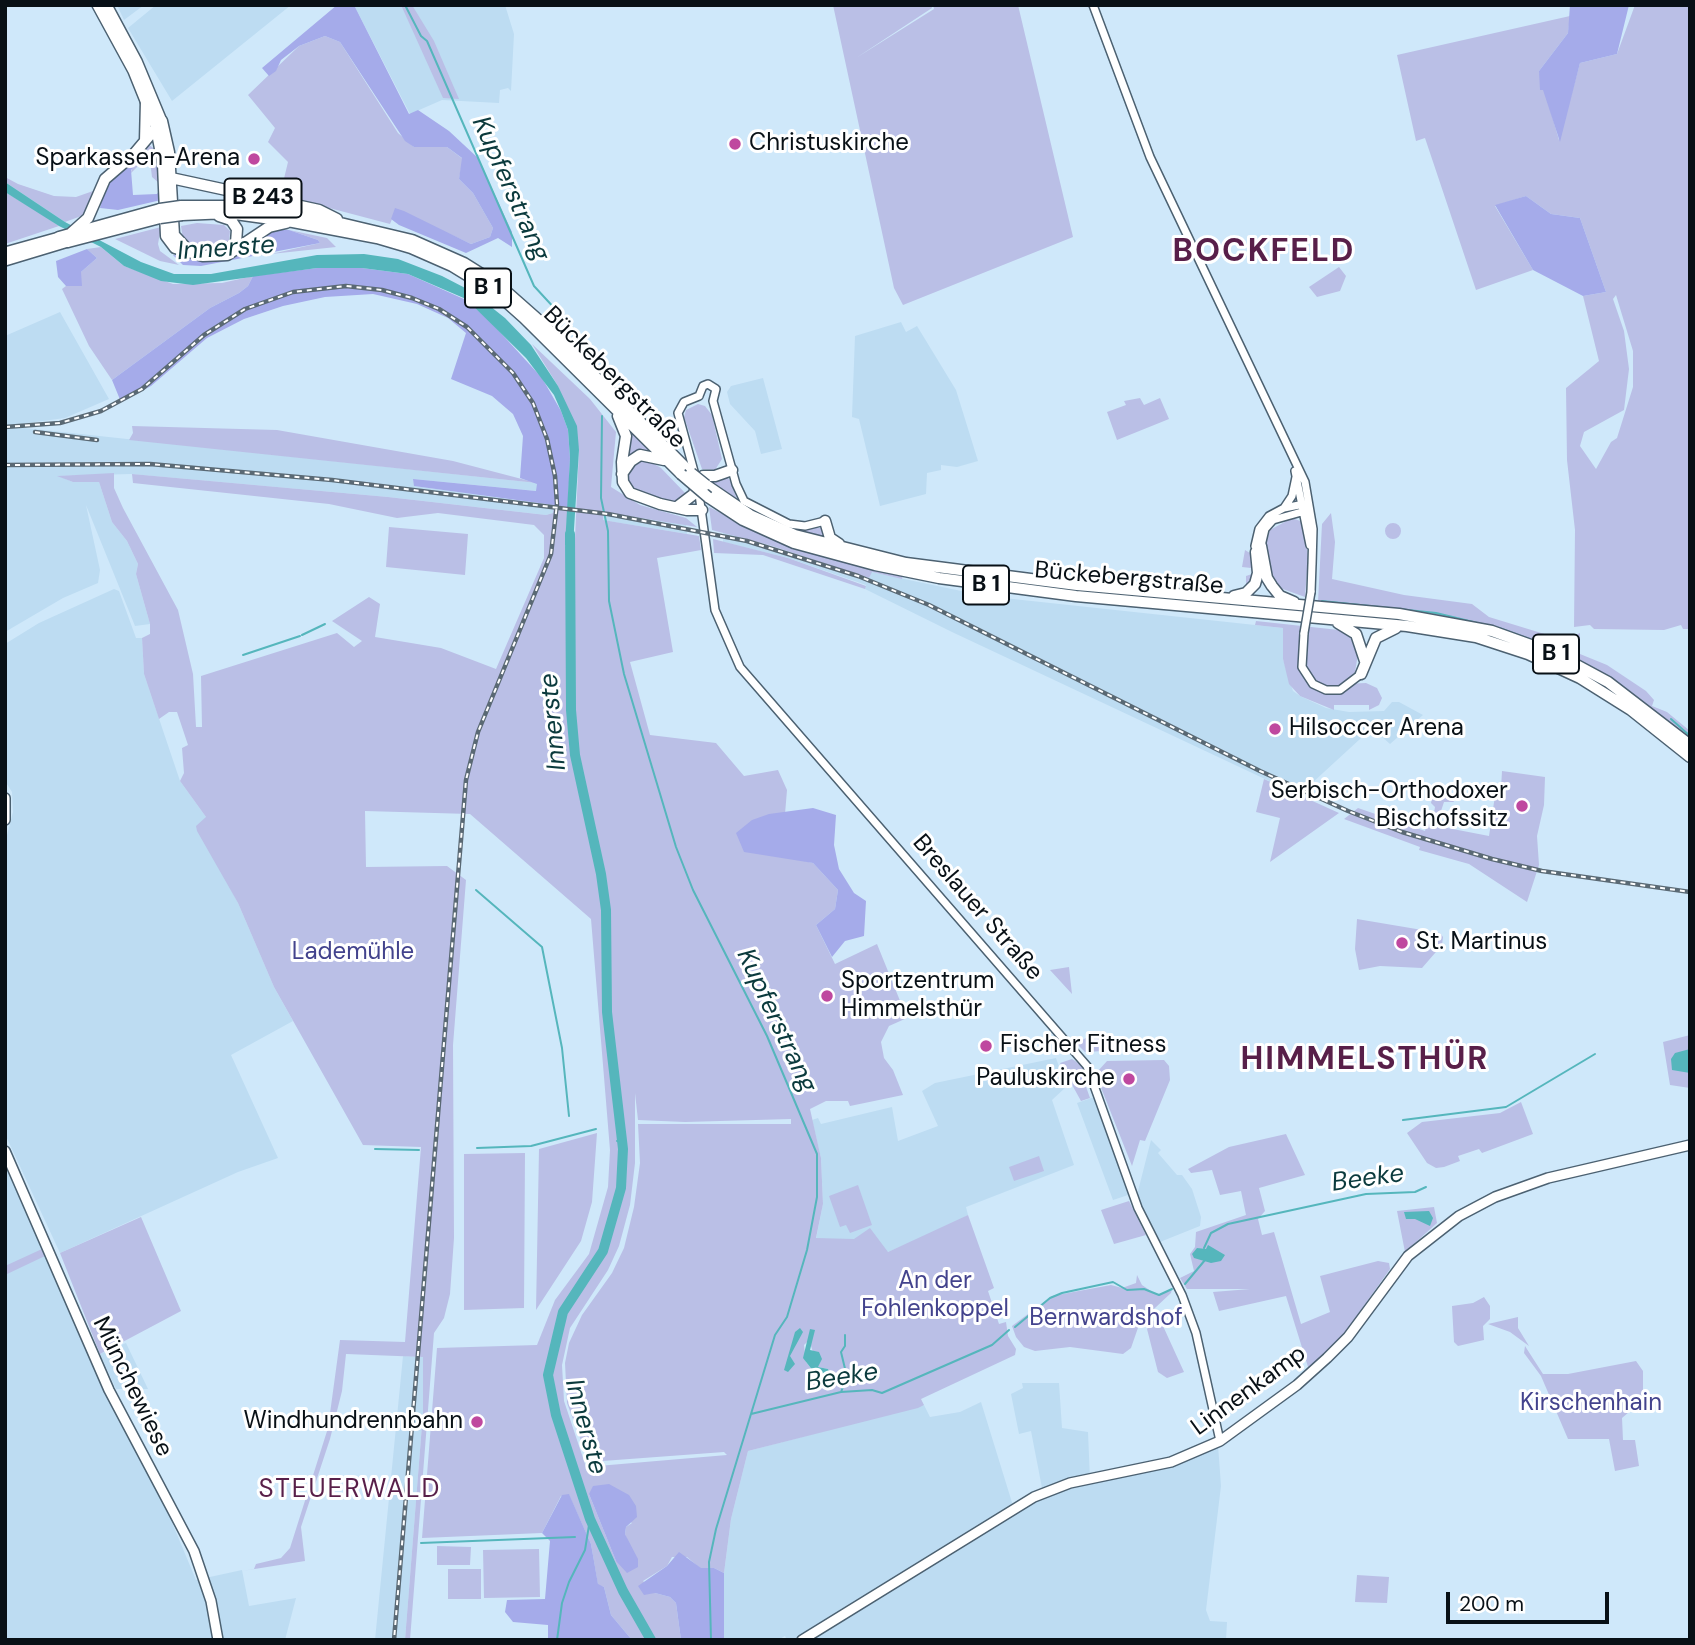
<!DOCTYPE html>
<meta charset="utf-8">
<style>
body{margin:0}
#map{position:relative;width:1695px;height:1645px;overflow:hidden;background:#cfe8fa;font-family:"DM Sans",sans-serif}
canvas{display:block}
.frame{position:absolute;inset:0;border:7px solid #081016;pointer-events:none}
.scale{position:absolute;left:1446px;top:1592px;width:163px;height:32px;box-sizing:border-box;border:4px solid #081016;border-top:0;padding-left:9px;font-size:21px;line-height:24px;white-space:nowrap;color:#081016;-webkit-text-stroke:5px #fff;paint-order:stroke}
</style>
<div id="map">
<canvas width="1695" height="1645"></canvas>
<div class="frame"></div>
<div class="scale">200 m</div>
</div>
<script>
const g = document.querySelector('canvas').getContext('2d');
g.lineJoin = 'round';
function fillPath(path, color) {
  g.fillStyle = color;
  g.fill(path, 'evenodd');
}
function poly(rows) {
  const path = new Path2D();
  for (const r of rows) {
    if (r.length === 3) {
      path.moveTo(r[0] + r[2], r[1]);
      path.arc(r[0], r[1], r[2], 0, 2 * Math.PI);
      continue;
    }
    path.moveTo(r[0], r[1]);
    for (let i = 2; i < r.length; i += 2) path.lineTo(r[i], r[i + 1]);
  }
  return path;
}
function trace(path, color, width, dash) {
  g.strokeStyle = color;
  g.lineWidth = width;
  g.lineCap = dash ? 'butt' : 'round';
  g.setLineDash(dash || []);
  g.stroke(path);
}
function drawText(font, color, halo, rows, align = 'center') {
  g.font = font + ' "DM Sans",sans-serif';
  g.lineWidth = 6;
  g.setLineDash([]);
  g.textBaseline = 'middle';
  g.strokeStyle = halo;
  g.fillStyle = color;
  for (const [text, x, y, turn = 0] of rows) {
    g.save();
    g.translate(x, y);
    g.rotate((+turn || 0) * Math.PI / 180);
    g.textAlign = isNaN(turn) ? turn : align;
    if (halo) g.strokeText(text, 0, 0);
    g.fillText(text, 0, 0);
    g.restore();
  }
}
const built = poly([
 [117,5,144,5,124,20],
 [156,5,291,5,172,101,128,28],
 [354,5,505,5,514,34,511,91,508,88,500,90,499,103,442,100,410,114],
 [60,312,109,399,65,418,6,426,537,483,537,491,413,479,415,486,553,505,553,513,546,515,388,497,131,474,59,476,73,482,99,482,112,522,127,541,138,564,136,574,150,624,135,626,86,505,100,570,98,583,63,598,5,632,5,336],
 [901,322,906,332,917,326,956,390,978,461,957,467,941,465,941,470,927,473,926,494,880,506,859,419,852,417,855,336],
 [763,378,782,449,761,454,755,431,730,404,727,392,731,386],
 [603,512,686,525,687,534,602,520],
 [723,532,869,578,871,572,985,596,1283,628,1283,659,1293,691,1300,696,1326,708,1349,712,1384,711,1392,702,1399,702,1423,715,1390,744,1372,728,1299,795,952,632,865,589,866,585,788,558,723,542],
 [114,589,119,591,136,638,142,638,144,674,180,781,206,817,217,861,238,903,274,987,293,1021,231,1055,278,1158,238,1172,60,1253,5,1134,5,843,13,812,12,792,5,781,5,644,39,623],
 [1056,1058,1066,1087,1052,1100,1074,1165,966,1207,968,1215,952,1225,888,1252,854,1239,816,1239,823,1204,821,1158,812,1120,818,1118,821,1124,892,1107,898,1141,938,1126,922,1091,935,1083],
 [1097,1096,1131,1194,1113,1200,1077,1103],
 [1151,1140,1161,1150,1158,1153,1177,1175,1182,1175,1192,1189,1201,1217,1200,1226,1160,1242,1137,1195],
 [5,1161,105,1389,168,1513,196,1580,242,1570,249,1606,296,1598,285,1640,5,1640],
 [126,1343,148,1389,116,1389,100,1354],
 [403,1356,423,1357,423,1412,405,1640,375,1640],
 [1022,1383,1059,1383,1062,1428,1088,1432,1090,1480,1218,1445,1221,1486,1206,1610,1210,1621,1227,1622,1226,1640,787,1640,785,1636,778,1640,724,1640,724,1573,731,1519,748,1451,924,1405,930,1417,960,1412,981,1402,1014,1509,1043,1493,1031,1431,1019,1434,1011,1394,1023,1388]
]);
const green = poly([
 [401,5,412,5,434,41,459,99,443,98],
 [833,5,931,5,932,8,856,58,934,9,933,5,1018,5,1073,237,903,305,894,288],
 [1635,5,1690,5,1690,629,1683,629,1681,625,1664,630,1594,629,1590,625,1574,627,1575,530,1567,460,1566,388,1599,361,1583,296,1606,292,1580,218,1551,214,1526,196,1495,206,1533,270,1476,290,1425,138,1416,141,1397,55,1570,16,1568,33,1539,71,1559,140,1580,63,1617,54],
 [1616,295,1633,351,1633,387,1617,438,1611,442,1596,469,1580,446,1584,432,1624,410,1629,369,1624,331,1613,299],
 [325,36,340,42,398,133,414,147,447,147,463,159,459,179,473,193,493,228,490,237,471,244,396,209,390,224,280,195,288,162,268,142,275,128,248,95,299,46],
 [149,145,155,149,159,183,152,177,150,161,142,162,131,173,133,162],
 [5,177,18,184,54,196,76,197,93,191,84,215,65,222,5,182],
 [5,192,39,212,59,226,5,244],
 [197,223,224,225,230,231,229,241,213,248,190,244,183,239,181,226],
 [161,227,158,244,160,251,179,265,160,261,115,239],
 [289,230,327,238,336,247,271,254,320,243,318,240],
 [101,247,124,266,173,284,222,283,253,276,248,286,239,293,210,308,112,380,89,346,62,289,66,286,72,286,81,277,81,272,97,258,87,249],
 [1339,267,1346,276,1340,291,1317,297,1309,287],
 [532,344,590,399,616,432,611,487,640,505,686,518,697,527,603,512,603,520,699,536,701,550,657,558,673,652,630,662,650,735,716,743,744,776,778,770,787,790,785,814,769,814,783,856,813,863,838,890,835,909,816,925,835,964,877,944,907,1018,889,1026,881,1042,884,1058,893,1070,903,1095,850,1106,848,1101,826,1101,810,1109,821,1158,823,1204,816,1238,854,1239,870,1228,888,1252,968,1215,994,1288,988,1291,999,1324,1006,1322,1008,1336,1016,1349,1015,1355,921,1399,924,1405,918,1408,748,1451,731,1519,724,1573,714,1568,701,1569,687,1557,672,1557,667,1566,643,1581,655,1593,670,1597,676,1603,681,1640,632,1640,611,1615,604,1587,598,1585,591,1544,569,1495,561,1496,542,1533,422,1538,437,1348,537,1345,555,1300,589,1254,608,1187,610,1150,591,919,470,814,365,811,366,867,447,866,466,880,453,1045,454,1238,450,1294,444,1318,434,1333,410,1640,405,1640,423,1412,423,1357,346,1354,342,1391,330,1439,301,1527,305,1561,242,1571,254,1569,256,1564,281,1558,290,1548,328,1428,340,1340,405,1342,421,1147,363,1145,274,987,238,903,197,831,196,826,206,817,180,781,184,773,182,748,188,745,177,712,169,712,159,719,144,674,142,638,150,634,150,624,136,574,138,564,127,541,112,522,99,482,73,482,57,476,114,473,114,488,123,508,178,610,193,674,196,727,202,727,201,676,337,633,354,647,362,641,332,621,369,597,380,604,375,637,441,648,496,669,544,558,544,535,534,525,438,513,397,518,329,504,133,483,132,474,388,497,546,515,553,513,553,505,568,507,565,545,574,561,579,450,558,386],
 [635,1093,638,1120,685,1122,791,1119,791,1124,638,1124,640,1163,634,1207,624,1248,612,1273,582,1315,569,1343,565,1363,567,1403,589,1462,724,1452,727,1455,586,1467,564,1401,562,1365,570,1328,608,1270,619,1246,630,1205,635,1163],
 [809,1340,818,1367,828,1369,830,1373,817,1376,806,1362,804,1345],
 [589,1494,632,1523,626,1527,625,1534,628,1542,616,1561],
 [1140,398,1144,405,1160,398,1169,419,1117,440,1107,412,1126,405,1124,401],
 [698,404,705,406,712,415,722,459,715,470,702,469,684,417,686,410],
 [625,425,652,453,642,452,626,464],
 [132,426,277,430,453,461,537,483,129,440,133,433],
 [638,462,651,462,661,468,687,495,676,504,641,494,631,487,628,476,632,465],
 [724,476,730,480,736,497,751,510,792,528,823,528,827,539,811,537,750,512,706,480],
 [709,507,771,538,823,556,903,575,902,579,872,572,869,578,769,545,712,530],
 [1331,513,1335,542,1332,579,1404,595,1472,604,1489,617,1564,640,1580,633,1580,654,1607,665,1646,691,1654,700,1652,706,1667,712,1690,731,1690,742,1613,681,1473,623,1318,602,1322,524],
 [1292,518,1303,522,1305,532,1308,558,1305,597,1280,588,1270,574,1268,560,1266,544,1270,530],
 [1393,531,8],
 [389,527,468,534,465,575,386,567],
 [713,539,788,558,866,586,865,589,763,555,714,553],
 [1245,550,1253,555,1255,578,1246,587,1246,576,1252,574,1251,568,1242,567],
 [1273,607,1399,618,1478,631,1555,658,1611,688,1638,711,1507,643],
 [1256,621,1339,630,1350,637,1358,654,1355,672,1344,684,1366,683,1377,688,1382,698,1379,705,1369,710,1369,705,1334,705,1334,710,1300,696,1289,684,1283,659,1283,628,1255,625],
 [1502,771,1545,777,1544,805,1537,836,1539,865,1527,902,1469,864,1419,850,1420,847,1344,819,1358,808,1425,831,1427,824,1489,836,1496,789,1501,789],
 [1264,779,1339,813,1270,862,1280,818,1256,812],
 [1433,794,1451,797,1454,802,1444,802,1440,814,1434,813,1435,807,1431,803],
 [1357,919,1440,933,1443,937,1442,945,1422,968,1380,966,1359,970,1355,949],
 [1069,967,1072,994,1050,970],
 [1100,1031,1104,1051,1085,1052,1076,1043],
 [1690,1035,1690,1088,1670,1085,1663,1042],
 [1072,1059,1083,1066,1089,1078,1084,1081,1090,1098,1081,1101,1060,1063],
 [1164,1060,1169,1066,1170,1080,1145,1141,1140,1140,1132,1166,1098,1080,1098,1071,1107,1061],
 [1521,1102,1533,1134,1482,1153,1479,1149,1458,1156,1460,1161,1444,1167,1436,1168,1427,1163,1407,1133,1422,1122,1500,1113],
 [597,1133,592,1202,581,1241,536,1310,539,1149],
 [1286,1134,1305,1175,1259,1188,1265,1211,1258,1219,1262,1235,1274,1232,1301,1324,1330,1312,1320,1276,1378,1261,1389,1263,1390,1269,1341,1338,1309,1370,1286,1296,1219,1311,1213,1292,1250,1289,1187,1289,1180,1278,1194,1271,1190,1254,1195,1247,1196,1232,1246,1215,1241,1191,1220,1195,1212,1170,1191,1173,1188,1169,1229,1147],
 [525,1153,524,1308,464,1310,464,1154],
 [1039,1156,1044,1171,1014,1181,1009,1167],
 [858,1185,872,1225,850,1233,846,1225,840,1227,829,1196],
 [1129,1201,1146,1235,1114,1244,1101,1210],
 [1434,1207,1437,1223,1405,1252,1397,1211],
 [141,1217,181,1311,100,1354,60,1253],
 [42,1249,45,1256,5,1275,5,1266],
 [1137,1275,1142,1285,1157,1295,1172,1289,1171,1293,1140,1322,1131,1348,1123,1354,1070,1347,1035,1351,1024,1347,1016,1337,1012,1326,1052,1296,1111,1285,1122,1288,1136,1283],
 [1484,1297,1490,1306,1490,1319,1483,1326,1484,1340,1458,1346,1454,1342,1452,1306,1473,1303],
 [1158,1315,1184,1372,1167,1378,1158,1372,1147,1329],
 [1518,1317,1518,1328,1529,1346,1510,1332,1488,1324],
 [1525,1346,1543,1374,1568,1374,1636,1361,1643,1371,1643,1400,1622,1418,1623,1440,1635,1440,1639,1466,1615,1471,1609,1439,1568,1439,1541,1376,1524,1353],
 [437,1546,471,1547,470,1565,437,1565],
 [539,1549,540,1597,484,1598,483,1550],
 [448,1569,481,1569,481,1599,448,1599],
 [1357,1575,1389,1577,1387,1603,1355,1602]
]);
const forest = poly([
 [337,5,354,5,409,114,418,110,449,131,478,158,512,232,512,247,498,238,466,253,399,225,391,219,395,208,404,211,471,244,490,237,493,228,473,193,459,179,462,158,447,147,414,147,405,141,340,42,325,36,299,46,281,60,276,71,269,76,262,68],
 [1570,5,1629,5,1617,54,1580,63,1560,142,1543,90,1540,90,1539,71,1568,33],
 [151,153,155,158,159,180,154,160,148,157,140,160,131,170,133,195,157,194,160,189,161,200,118,210,100,208,104,189,113,176,141,154],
 [1526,196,1551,214,1580,218,1606,292,1583,296,1533,270,1495,205],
 [277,230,289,230,318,240,320,243,201,266,183,265,173,255,225,259,241,253,270,232],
 [87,249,97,258,81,272,82,286,66,286,58,277,56,261],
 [317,268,362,268,408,274,466,300,488,319,542,378,561,411,568,430,570,458,568,507,414,486,413,479,536,491,537,484,520,478,523,436,513,414,492,396,451,379,466,333,448,318,417,304,373,294,325,297,283,306,244,319,207,338,151,386,121,402,112,380,210,308,239,293,248,286,253,276],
 [813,808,836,815,834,845,839,869,854,893,866,901,864,936,845,941,832,957,816,925,835,909,838,890,813,863,744,852,736,833,752,820,769,814],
 [609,1484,629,1495,636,1506,637,1517,626,1527,625,1534,638,1559,638,1567,627,1573,616,1561,589,1494,593,1486],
 [569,1494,591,1544,598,1584,604,1587,611,1615,632,1640,548,1640,548,1625,513,1622,505,1612,507,1600,545,1599,550,1541,542,1533,562,1495],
 [679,1552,701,1568,714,1568,724,1573,724,1640,681,1640,676,1603,670,1597,655,1593,644,1595,638,1586,667,1566]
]);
const water = poly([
 [5,182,65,222,141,262,174,274,211,274,317,255,364,254,398,259,442,276,471,291,505,318,531,345,558,386,577,426,579,450,573,545,565,545,570,458,568,430,561,411,554,395,526,358,466,299,408,274,362,268,317,268,193,285,161,281,124,266,101,247,59,226,5,192],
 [1690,1049,1690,1073,1672,1070,1671,1059,1675,1053],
 [1429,1211,1433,1218,1430,1226,1415,1219,1406,1219,1404,1212],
 [1208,1245,1225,1255,1221,1261,1211,1263,1194,1258,1192,1254,1197,1248,1206,1249],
 [800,1328,803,1332,790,1356,795,1364,788,1372,784,1370,795,1332],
 [810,1329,815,1330,810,1350,819,1352,822,1359,818,1367,828,1369,830,1373,826,1379,817,1376,803,1358]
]);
const stream = poly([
 [405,5,421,36,427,41,534,286,603,361,608,370],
 [602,416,601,498,608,531,609,601,624,674,676,847,693,890,767,1036,817,1154,817,1197,807,1250,787,1317,775,1335,716,1529,709,1562,711,1640],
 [1322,601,1436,613,1494,627],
 [1499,628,1567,653],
 [302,635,325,624],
 [243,655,300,636],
 [1671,719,1690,736],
 [476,890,542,947,562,1048,569,1116],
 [1403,1120,1506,1107,1595,1054],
 [617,1141,623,1142],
 [477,1148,531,1146,596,1129],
 [375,1149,419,1150],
 [1204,1248,1211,1233,1228,1224,1366,1194,1415,1192,1426,1187],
 [1185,1284,1205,1260],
 [1015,1327,1050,1298,1062,1293,1113,1282,1127,1290,1144,1289,1159,1295,1172,1289],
 [841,1392,847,1377,841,1352,845,1346,845,1335],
 [751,1414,841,1392,872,1390,882,1393,992,1345,1009,1330],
 [421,1543,575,1537],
 [557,1640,562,1603,569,1582,585,1550,590,1519]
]);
const river = poly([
 [570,534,571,710,575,755,601,874,606,910,607,1012,623,1149,621,1188,603,1251,563,1312,548,1375,556,1415,590,1519,623,1591,651,1640]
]);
const minor = poly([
 [1093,5,1150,157,1305,482,1313,529,1312,565],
 [699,396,703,386,708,384,716,389,713,401,736,484,744,501,789,524,805,526,825,521],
 [1295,471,1310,545],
 [695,475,678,413,684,402,699,396],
 [698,487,715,610,740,667,1087,1066,1138,1208,1182,1295,1196,1333,1220,1441],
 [1284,508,1292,496,1296,477],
 [1255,546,1259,529,1269,516,1284,508,1304,504],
 [1261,546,1265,529,1273,520,1305,511],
 [1311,592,1312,564],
 [1304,633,1302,667,1313,684,1326,690,1340,690,1361,674]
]);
const major = poly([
 [97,5,133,71,156,128],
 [107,5,137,61,162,121],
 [5,252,59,237],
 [5,261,68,242],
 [5,798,5,820],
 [5,1151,109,1390,194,1551,211,1601,218,1640],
 [802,1640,1034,1497,1070,1483,1171,1462,1220,1441,1297,1385,1327,1358,1348,1337,1408,1256,1459,1216,1495,1197,1548,1178,1690,1145]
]);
const highway = poly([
 [162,121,169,152,174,235,187,249],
 [156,128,163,164,166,236,175,248,203,256,227,255,269,227,286,223],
 [145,141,146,100],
 [171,178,319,210,337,219],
 [181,206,243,206,332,221,412,240,464,263,499,285,542,323,691,473],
 [182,215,228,213,293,222,377,238,411,248,452,266,496,293,524,318,681,474],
 [219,216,231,220,237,229,236,243,226,251],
 [70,234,88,218,105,179,134,154,156,128],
 [59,237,160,209],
 [68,242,160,218],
 [618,416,626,436,622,462,623,482,630,493,660,504,687,510,702,510],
 [622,474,631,461,640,455,664,460],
 [703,476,715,476,732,470],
 [706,485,750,515,795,535,906,563,1077,585,1399,614,1492,631,1556,654,1608,682,1690,745],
 [708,497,743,520,794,543,875,565,939,578,1076,596,1407,626,1476,637,1528,654,1580,678,1631,710,1690,757],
 [677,507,694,494,697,482],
 [825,521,830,538,839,544],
 [1261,546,1267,578,1272,586,1280,596,1294,602],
 [1234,596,1246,593,1255,584,1258,573,1256,552],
 [1338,623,1356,634,1365,661],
 [1361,674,1376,638,1396,628]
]);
const rail = poly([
 [5,427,60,423,101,411,142,389,204,335,245,309,293,292,346,286,382,290,412,298,439,309,467,327,513,373,533,403,547,439,555,476,557,504,551,554,478,732,466,780,394,1640],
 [35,432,97,440],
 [5,465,150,464,332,480,608,514,747,541,858,576,929,605,1260,771,1348,811,1402,832,1492,859,1542,871,1690,892]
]);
const minorBridge = poly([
 [1304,633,1311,592]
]);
const highwayBridge = poly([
 [160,209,181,206],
 [160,218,182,215],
 [691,473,706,485],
 [681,474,708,497]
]);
const markers = [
 [735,144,7,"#bf489f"],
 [254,159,7,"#bf489f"],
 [1275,729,7,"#bf489f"],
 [1522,806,7,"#bf489f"],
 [1402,943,7,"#bf489f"],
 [827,996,7,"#bf489f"],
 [986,1046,7,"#bf489f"],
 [1129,1079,7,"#bf489f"],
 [477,1422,7,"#bf489f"]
];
const shields = [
 [263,198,77],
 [488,288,46],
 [986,585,46],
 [1556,654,46]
];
const shieldNames = [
 ["B 243",263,198],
 ["B 1",488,288],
 ["B 1",986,585],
 ["B 1",1556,654]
];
const poiNames = [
 ["Christuskirche",749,144],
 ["Sparkassen-Arena",240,159,"right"],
 ["Hilsoccer Arena",1289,729],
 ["Serbisch-Orthodoxer",1508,792,"right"],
 ["Bischofssitz",1508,820,"right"],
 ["St. Martinus",1416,943],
 ["Sportzentrum",841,982],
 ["Himmelsthür",841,1010],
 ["Fischer Fitness",1000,1046],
 ["Pauluskirche",1115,1079,"right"],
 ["Windhundrennbahn",463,1422,"right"]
];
const streetNames = [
 ["Bückebergstraße",614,378,45],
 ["Bückebergstraße",1129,579,5],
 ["Breslauer Straße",977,908,49],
 ["Münchewiese",132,1387,64],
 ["Linnenkamp",1249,1391,-36]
];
const parkNames = [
 ["Lademühle",353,953],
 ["An der",935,1282],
 ["Fohlenkoppel",935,1310],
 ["Bernwardshof",1106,1319],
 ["Kirschenhain",1591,1404]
];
const waterNames = [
 ["Kupferstrang",510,189,66],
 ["Innerste",226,249,-4],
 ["Innerste",554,722,-95],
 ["Kupferstrang",776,1021,65],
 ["Beeke",1368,1179,-8],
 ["Beeke",842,1378,-9],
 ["Innerste",585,1427,75]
];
const neighbourhoodNames = [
 ["STEUERWALD",350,1490]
];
const districtNames = [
 ["BOCKFELD",1264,253],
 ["HIMMELSTHÜR",1365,1061]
];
fillPath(built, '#bddcf2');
fillPath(green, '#babfe6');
fillPath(forest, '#a5abea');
fillPath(water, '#55b6bc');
trace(stream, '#55b6bc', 2);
trace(river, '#55b6bc', 10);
trace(minor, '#4c6171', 10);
trace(major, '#4c6171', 12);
trace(highway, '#4c6171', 13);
trace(minor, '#fff', 7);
trace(major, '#fff', 9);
trace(highway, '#fff', 10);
trace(rail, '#5a6974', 4.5);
trace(rail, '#fff', 2, [5]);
trace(minorBridge, '#4c6171', 10, []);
trace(highwayBridge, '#4c6171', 13, []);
trace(minorBridge, '#fff', 7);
trace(highwayBridge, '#fff', 10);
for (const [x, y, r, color] of markers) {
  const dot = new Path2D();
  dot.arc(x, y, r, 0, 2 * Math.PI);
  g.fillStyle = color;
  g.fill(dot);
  trace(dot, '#fff', 2.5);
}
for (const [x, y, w] of shields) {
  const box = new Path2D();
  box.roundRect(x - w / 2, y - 19.5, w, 39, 5);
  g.fillStyle = '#fff';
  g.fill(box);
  trace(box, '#081016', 2);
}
drawText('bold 23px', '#081016', null, shieldNames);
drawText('24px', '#081016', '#fff', poiNames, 'left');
drawText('24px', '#081016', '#fff', streetNames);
drawText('24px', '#43438d', '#fff', parkNames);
drawText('italic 26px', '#0b3a3d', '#fff', waterNames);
g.letterSpacing = '2px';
drawText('26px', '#581f49', '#fff', neighbourhoodNames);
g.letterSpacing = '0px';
g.letterSpacing = '2px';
drawText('bold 32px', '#581f49', '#fff', districtNames);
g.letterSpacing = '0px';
</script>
